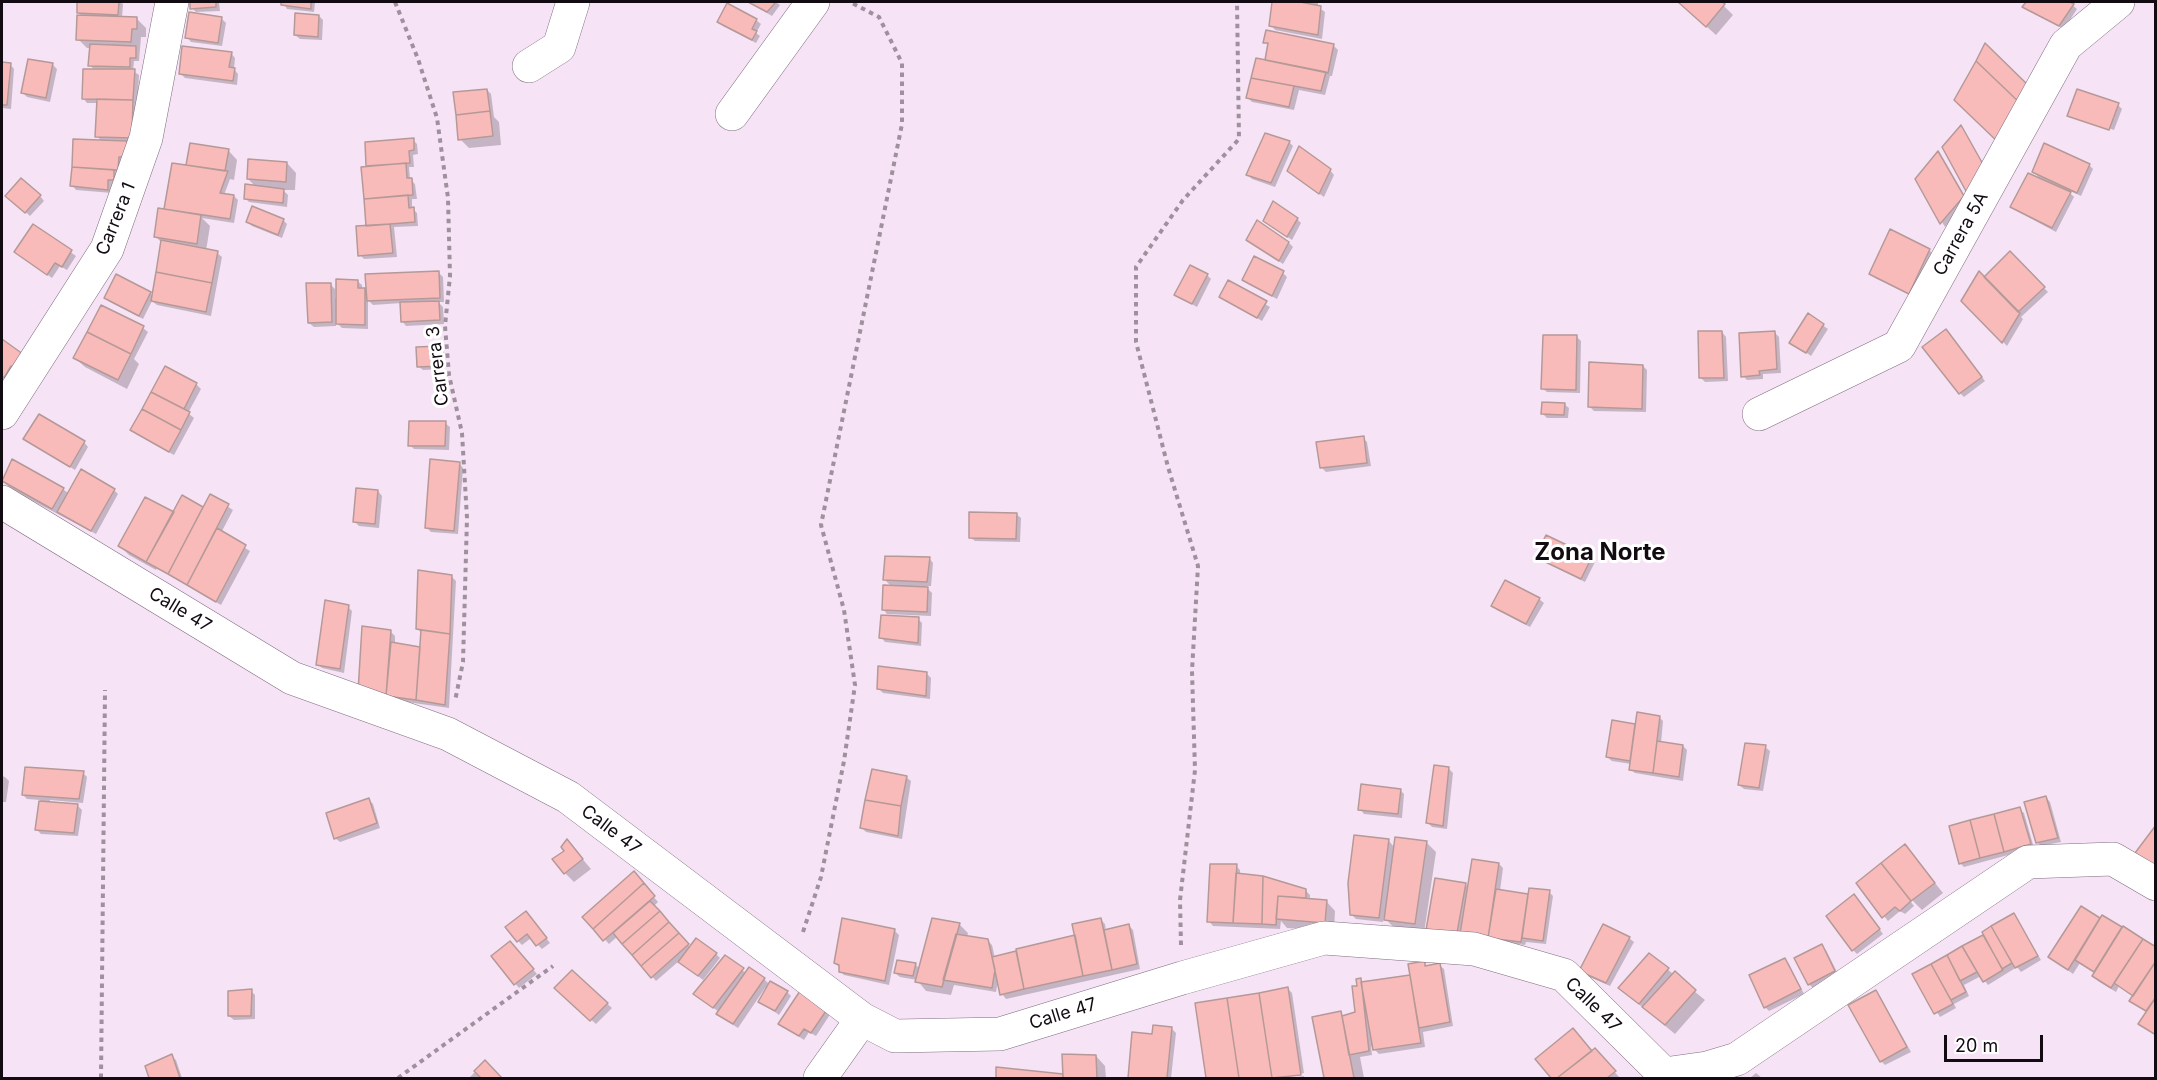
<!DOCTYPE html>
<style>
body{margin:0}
#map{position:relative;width:2157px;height:1080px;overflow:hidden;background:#f7e3f6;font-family:Inter,sans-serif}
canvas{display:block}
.frame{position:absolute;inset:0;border:3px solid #120c12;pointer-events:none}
.scale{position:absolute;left:1944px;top:1035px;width:99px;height:27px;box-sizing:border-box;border:3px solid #120c12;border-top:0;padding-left:8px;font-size:18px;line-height:21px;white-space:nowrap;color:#120c12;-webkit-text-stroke:4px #fff;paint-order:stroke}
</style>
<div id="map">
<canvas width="2157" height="1080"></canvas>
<div class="frame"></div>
<div class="scale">20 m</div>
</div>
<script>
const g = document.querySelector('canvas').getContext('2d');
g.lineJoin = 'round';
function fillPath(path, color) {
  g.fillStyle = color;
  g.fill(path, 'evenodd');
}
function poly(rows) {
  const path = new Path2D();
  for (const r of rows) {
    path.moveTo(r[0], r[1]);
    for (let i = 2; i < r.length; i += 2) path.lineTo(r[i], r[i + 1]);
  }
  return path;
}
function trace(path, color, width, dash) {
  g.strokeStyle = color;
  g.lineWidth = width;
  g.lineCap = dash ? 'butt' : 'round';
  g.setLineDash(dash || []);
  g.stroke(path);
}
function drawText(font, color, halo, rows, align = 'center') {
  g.font = font + ' Inter,sans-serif';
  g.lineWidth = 6;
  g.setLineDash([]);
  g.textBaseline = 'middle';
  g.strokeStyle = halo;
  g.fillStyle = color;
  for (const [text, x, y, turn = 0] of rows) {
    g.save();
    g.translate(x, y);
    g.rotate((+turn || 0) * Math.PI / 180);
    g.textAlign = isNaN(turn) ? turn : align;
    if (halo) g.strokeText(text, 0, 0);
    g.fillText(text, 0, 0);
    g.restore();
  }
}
const shadow = poly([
 [79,2,120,2,123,4,122,18,137,19,146,28,146,37,141,37,139,61,134,61,133,71,139,75,136,142,125,141,118,184,112,184,112,193,76,190,72,185,75,141,102,142,97,136,98,103,87,103,83,98,95,71,90,65,91,48,87,48,78,39,82,16,78,13],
 [191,2,219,2,220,11,196,12,192,8],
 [283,2,315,2,314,12,287,9],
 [748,2,776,2,780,5,772,16],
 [1274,2,1318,2,1318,7,1325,12,1322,39,1275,30,1271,25],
 [1679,2,1720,2,1733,15,1716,35],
 [2028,2,2073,2,2071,4,2077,9,2064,29,2029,11,2024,7],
 [319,16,323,20,322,40,300,39,295,35],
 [222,19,226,23,222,46,191,42,187,37],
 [756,20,761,24,756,33,760,36,756,43,723,26,719,22],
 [1265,42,1333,45,1338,50,1332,76,1330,76,1325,95,1299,90,1294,110,1252,102,1248,98,1257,59,1266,62,1269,46],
 [231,53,235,58,234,69,238,74,237,85,185,78,180,73],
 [2,64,10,64,14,69,11,109,2,108],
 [53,65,57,69,50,102,27,97,23,93],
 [487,90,491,94,494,117,499,122,501,145,469,148,460,139],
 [2118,105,2122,109,2114,130,2072,116,2072,118,2068,115],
 [413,140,417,144,418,154,413,155,414,167,409,167,410,179,415,184,417,199,412,199,412,208,417,213,418,226,394,227,397,257,364,259,360,255,367,227,366,143],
 [1289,142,1293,146,1275,187,1252,179,1248,175],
 [228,150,237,160,234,180,230,179,224,195,234,196,238,200,234,223,202,218,210,226,206,251,217,253,222,257,211,316,157,305,152,301,143,319,110,302,106,298,150,293,153,296,162,243,156,237,169,211,166,208,188,167],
 [1939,153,1967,201,1945,227,1917,180],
 [287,163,296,173,295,190,283,190,288,195,287,207,249,202,245,198,256,187,248,179],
 [2089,165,2093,169,2081,196,2066,189,2074,197,2056,232,2017,211,2012,207,2042,181,2033,171],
 [1330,170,1334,175,1324,197,1293,175],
 [40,196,44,201,30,216,12,200],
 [1297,219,1301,223,1292,240,1269,225],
 [283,220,287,224,282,238,252,226,248,222],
 [33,226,76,256,67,270,60,266,52,278,16,252],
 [1891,231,1929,250,1934,255,1914,297,1875,278,1871,274],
 [1248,240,1289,243,1293,247,1283,264],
 [2010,253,2048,292,2021,317,2023,319,2007,346,1963,301],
 [438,272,443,277,444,302,438,302,443,307,444,324,406,326,402,321,402,303,373,305,368,300,368,329,342,328,336,322,336,326,314,327,309,323,330,284,335,289,335,298,338,298,357,281,362,285,362,289,368,293],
 [1283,273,1287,277,1277,299,1248,284,1243,280],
 [1207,275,1211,279,1197,307,1176,295],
 [1229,282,1270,307,1262,321,1220,296],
 [101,307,143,328,148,332,134,359,139,364,127,389,85,367,75,358],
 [1808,315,1828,329,1811,356,1791,342],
 [1722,332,1726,337,1728,381,1705,382,1701,378],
 [1775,333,1779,337,1781,373,1763,374,1763,379,1747,380,1743,376],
 [1950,335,1985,381,1964,397,1960,393],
 [1577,337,1581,341,1580,393,1547,392,1542,388],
 [2,341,26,359,8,381,2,376],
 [440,348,444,352,445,369,423,370,418,366],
 [1643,366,1647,370,1646,412,1594,411,1589,406],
 [196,384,201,389,188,413,194,418,174,455,136,434,132,430],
 [1564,404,1569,408,1568,418,1547,418,1543,414],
 [445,423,450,427,449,450,414,449,410,445],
 [1363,438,1367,442,1371,466,1326,472,1321,467],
 [25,439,84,442,88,447,75,470],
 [13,461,63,489,69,494,114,490,118,494,96,534,12,490,2,480],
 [459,463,463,468,458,534,431,532,426,527],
 [378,491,382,496,379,528,359,526,354,521],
 [211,496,233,510,221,533,250,551,221,605,157,568,156,570,129,555,120,546,174,514,183,497,204,509],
 [1016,514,1021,518,1020,542,975,541,970,537],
 [1537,556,1591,558,1595,562,1585,582,1542,561],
 [929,558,933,563,931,586,925,586,932,593,931,616,887,614,883,609,892,587,885,580],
 [451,576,456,581,449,708,364,696,391,632,395,636,395,644,421,648,422,633,417,629],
 [1539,599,1544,603,1530,627,1497,610,1493,606],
 [348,607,352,611,344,673,322,668,317,664],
 [918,619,922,623,921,646,885,642,881,637],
 [927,674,931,678,930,699,883,693,878,688],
 [1659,717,1663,721,1661,743,1683,746,1687,750,1683,781,1635,773,1630,769,1631,764,1612,761,1607,757,1613,722,1637,726],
 [1765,747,1770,751,1763,791,1744,789,1739,785],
 [1449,769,1453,773,1447,829,1432,827,1428,823],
 [83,773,87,777,83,803,50,800,50,803,78,806,82,810,78,836,41,834,36,829,40,800,27,799,23,795],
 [2,776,5,777,9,781,6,802,2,802],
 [906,777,911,781,902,839,866,832,862,828],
 [1400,790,1404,794,1402,818,1364,814,1360,809],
 [2046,797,2050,802,2061,842,2041,846,2037,842],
 [369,800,373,804,380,828,340,842,335,838],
 [2019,809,2024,813,2034,848,1964,867,1960,863],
 [1389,841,1395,848,1426,842,1436,852,1424,933,1395,929,1384,917,1383,922,1356,919,1351,914],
 [568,842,591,869,574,882,565,873],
 [1905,846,1943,893,1922,910,1912,900,1911,902,1914,906,1905,914,1900,911,1888,921,1858,884],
 [1499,864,1503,868,1500,891,1530,895,1549,892,1553,896,1546,944,1526,942,1525,945,1432,934,1465,884,1469,888],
 [1236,866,1240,870,1240,875,1306,891,1310,895,1310,900,1326,901,1335,911,1334,931,1287,928,1281,921,1280,929,1213,926,1209,921],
 [638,878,658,902,654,906,691,948,716,954,720,958,703,980,679,961,656,981,618,936,609,944,584,917],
 [1858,900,1883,934,1857,954,1853,950],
 [2082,908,2100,920,2102,917,2156,950,2156,1035,2140,1024,2147,1012,2131,1001,2134,996,2119,986,2116,992,2098,981,2094,976,2096,973,2080,963,2073,974,2050,957],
 [2014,915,2041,960,2021,972,2017,967,1988,985,1981,976,1964,985,1969,996,1954,1004,1956,1008,1940,1017,1914,975,1985,935,1984,932],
 [530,917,550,943,542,949,531,938,522,945,518,941],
 [1100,919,1105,924,1106,931,1129,926,1133,930,1140,969,1006,999,1002,994,998,980,996,992,954,985,951,995,926,991,917,980,900,977,895,973,915,964,920,969,959,924,968,933,967,937,988,941,992,945,995,958,1076,936],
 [894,930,899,935,889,985,844,975,840,971,840,968,835,963],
 [1629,938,1634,942,1610,986,1585,975],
 [1821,946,1826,950,1839,976,1814,989,1809,984],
 [514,947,537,974,519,988,492,956],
 [1650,955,1705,1000,1675,1034,1625,993],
 [725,957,746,973,764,979,770,985,787,992,791,996,779,1015,760,1001,767,989,765,988,738,1028,722,1018,718,1014,719,1012,700,998],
 [1785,960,1789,964,1804,994,1769,1011,1765,1007],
 [1424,963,1428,967,1439,965,1444,969,1453,1026,1423,1032,1425,1047,1379,1054,1371,1046,1372,1055,1360,1057,1364,1078,1325,1078,1314,1018,1340,1012,1344,1017,1357,1014,1360,979,1364,983,1412,977],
 [572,972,612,1008,596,1024,556,988],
 [1288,989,1292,993,1304,1073,1279,1078,1208,1078,1197,1004],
 [251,991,255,995,255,1019,234,1020,229,1016],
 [1876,992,1880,996,1911,1052,1885,1065,1881,1061],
 [827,1009,831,1013,816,1036,809,1032,804,1040,780,1024],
 [1172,1029,1176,1033,1171,1078,1129,1078,1133,1034,1153,1036],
 [1595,1050,1620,1078,1553,1078,1537,1059],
 [171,1056,176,1060,182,1078,151,1078,147,1067],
 [1096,1056,1105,1066,1106,1078,998,1078,998,1069,1064,1076],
 [485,1062,500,1078,469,1078],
 [1756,1073,1762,1078,1750,1078],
 [1304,1076,1304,1078,1289,1078]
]);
const building = poly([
 [77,2,119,2,118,15,77,13,77,2],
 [190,2,216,2,216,7,190,9,190,2],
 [281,2,311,2,311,9,281,5,281,2],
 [748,2,776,2,767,12,748,2],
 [1272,2,1300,2,1321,6,1318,35,1269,26,1272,2],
 [1678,2,1722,2,1725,4,1706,27,1678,2],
 [2026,2,2070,2,2074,4,2059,26,2022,7,2026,2],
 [727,3,757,19,752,29,757,31,752,40,717,22,727,3],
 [189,12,222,17,218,43,185,38,189,12],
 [295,13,319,15,318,37,294,35,295,13],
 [77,15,137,17,137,29,132,29,131,42,76,40,77,15],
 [1266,30,1334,44,1328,73,1265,60,1268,43,1263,43,1266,30],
 [1985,43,2030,87,2021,104,1976,61,1985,43],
 [90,44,136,46,136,58,130,58,130,67,88,66,90,44],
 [182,46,232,52,229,67,235,68,233,81,179,74,182,46],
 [1256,58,1326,72,1321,91,1251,78,1256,58],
 [28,59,53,63,46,98,21,93,28,59],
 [1976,61,2021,104,2000,144,1954,100,1976,61],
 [2,62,11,63,7,105,2,105,2,62],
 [83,69,135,69,133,100,82,99,83,69],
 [1251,78,1294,86,1289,107,1246,98,1251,78],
 [487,89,490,111,456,115,453,92,487,89],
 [2077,89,2119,103,2109,130,2067,116,2077,89],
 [97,99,133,100,132,138,95,137,97,99],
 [490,111,493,136,458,140,456,115,490,111],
 [1961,125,1984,166,1967,193,1942,147,1961,125],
 [1265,133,1290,141,1271,183,1246,175,1265,133],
 [414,138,414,150,409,151,410,163,366,166,365,142,414,138],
 [73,139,127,141,126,157,119,157,118,170,72,167,73,139],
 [190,143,229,149,225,171,186,165,190,143],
 [2044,143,2090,164,2077,193,2032,172,2044,143],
 [1299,146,1331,169,1319,194,1287,171,1299,146],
 [1938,151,1964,196,1940,224,1915,179,1938,151],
 [248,159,287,162,286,182,247,179,248,159],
 [172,163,228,171,220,193,234,195,230,219,164,209,172,163],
 [406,163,407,178,412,178,413,195,364,199,361,167,406,163],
 [72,167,114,170,114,180,108,180,108,190,70,186,72,167],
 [2028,173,2071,192,2052,228,2010,207,2028,173],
 [21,178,41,195,25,213,5,196,21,178],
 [245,184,284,189,283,203,244,199,245,184],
 [408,195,409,208,414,207,415,222,366,226,364,199,408,195],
 [1273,201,1298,218,1287,237,1263,221,1273,201],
 [252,206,284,219,278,235,246,222,252,206],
 [158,208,201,215,197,244,154,237,158,208],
 [1257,220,1289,242,1279,261,1246,240,1257,220],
 [33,224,72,250,62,267,55,263,47,275,14,252,33,224],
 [390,224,393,253,358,256,356,226,390,224],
 [1890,229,1930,249,1909,294,1869,274,1890,229],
 [161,240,218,251,212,283,156,272,161,240],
 [2010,251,2045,287,2018,312,1984,277,2010,251],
 [1254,256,1284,271,1272,296,1242,280,1254,256],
 [1190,265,1208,274,1192,304,1174,295,1190,265],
 [439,271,440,298,367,301,365,274,439,271],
 [1979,271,2020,313,2002,343,1961,301,1979,271],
 [156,272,212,283,206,312,151,301,156,272],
 [116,274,151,292,139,316,104,298,116,274],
 [336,279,358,280,358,288,365,288,365,325,336,324,336,279],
 [1228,280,1267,301,1257,318,1219,297,1228,280],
 [306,283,331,283,332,322,308,323,306,283],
 [439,301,440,320,401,322,400,302,439,301],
 [101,305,144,326,131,354,87,332,101,305],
 [1808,313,1824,324,1806,353,1789,343,1808,313],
 [1946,329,1982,377,1959,394,1922,347,1946,329],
 [1698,331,1722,331,1724,378,1699,378,1698,331],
 [1775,331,1777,369,1759,371,1760,375,1741,377,1739,333,1775,331],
 [87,332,131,354,118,380,73,358,87,332],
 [1543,335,1577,335,1576,390,1541,389,1543,335],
 [2,339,27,357,18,370,11,366,4,378,2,376,2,339],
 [440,346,442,366,417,367,416,347,440,346],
 [1589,362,1643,365,1642,409,1588,407,1589,362],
 [165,366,197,383,184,409,151,392,165,366],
 [151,392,190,412,181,430,142,409,151,392],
 [1542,402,1565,403,1564,415,1541,414,1542,402],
 [142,409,181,430,169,452,130,430,142,409],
 [39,414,85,441,70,467,23,439,39,414],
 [409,421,446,421,445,446,408,446,409,421],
 [1364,436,1367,463,1320,468,1316,442,1364,436],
 [12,459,64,488,52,509,2,481,12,459],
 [430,459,460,462,454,531,425,528,430,459],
 [81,469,115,489,91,531,57,512,81,469],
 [356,488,378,490,375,524,353,522,356,488],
 [210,494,229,504,187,585,168,574,210,494],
 [182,495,203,507,168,574,146,562,182,495],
 [145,497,174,512,146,562,118,546,145,497],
 [969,512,1017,513,1016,539,969,538,969,512],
 [217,528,246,545,216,602,187,585,217,528],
 [1546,535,1592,557,1581,579,1535,557,1546,535],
 [885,556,930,557,927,582,883,580,885,556],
 [418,570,452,575,450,634,416,629,418,570],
 [1505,580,1540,598,1526,624,1491,606,1505,580],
 [883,585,928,587,927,612,882,610,883,585],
 [325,600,349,605,340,669,316,665,325,600],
 [881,615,919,617,918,643,879,638,881,615],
 [362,626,391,630,386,696,358,692,362,626],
 [421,630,450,634,445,705,416,700,421,630],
 [391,642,420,647,416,700,386,696,391,642],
 [878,666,927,672,926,696,877,689,878,666],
 [1637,712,1660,716,1653,773,1629,770,1637,712],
 [1612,720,1635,724,1630,761,1606,757,1612,720],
 [1657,741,1683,745,1679,777,1653,773,1657,741],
 [1745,743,1766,745,1759,788,1738,785,1745,743],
 [1434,765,1449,767,1443,826,1426,823,1434,765],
 [25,767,84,771,79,799,22,795,25,767],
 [872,769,907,776,901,806,865,800,872,769],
 [1361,784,1401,789,1398,814,1358,810,1361,784],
 [2046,796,2058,838,2036,843,2024,802,2046,796],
 [369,798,377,823,334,839,326,813,369,798],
 [865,800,901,806,898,836,860,828,865,800],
 [39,801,78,804,74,833,35,830,39,801],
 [2020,807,2031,844,2004,852,1994,814,2020,807],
 [1994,814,2004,852,1980,858,1970,820,1994,814],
 [1970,820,1980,858,1959,864,1949,826,1970,820],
 [2156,825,2156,869,2135,853,2156,825],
 [1354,835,1389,839,1379,918,1350,915,1348,883,1354,835],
 [1395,837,1427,841,1415,924,1384,920,1395,837],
 [567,839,583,859,564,874,552,859,564,851,561,847,567,839],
 [1905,844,1935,883,1911,901,1881,863,1905,844],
 [1472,859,1499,863,1488,938,1460,934,1472,859],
 [1881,863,1911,901,1900,911,1895,907,1882,918,1856,883,1881,863],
 [1210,864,1237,864,1233,923,1207,922,1210,864],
 [634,871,644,883,593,929,582,917,634,871],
 [1236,873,1263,876,1262,924,1233,923,1236,873],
 [1263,876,1306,889,1306,898,1278,896,1276,925,1262,924,1263,876],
 [1435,878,1466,883,1457,933,1426,930,1435,878],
 [644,883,655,896,603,941,593,929,644,883],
 [1529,888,1550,890,1543,941,1522,938,1529,888],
 [1496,889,1528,894,1521,942,1488,938,1496,889],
 [1854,894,1880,929,1852,951,1826,916,1854,894],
 [1278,896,1327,900,1325,923,1276,919,1278,896],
 [650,901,660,911,622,944,613,933,650,901],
 [2081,906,2100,918,2068,970,2048,957,2081,906],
 [526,911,547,938,536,946,527,934,517,942,505,927,526,911],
 [660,911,669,922,632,955,622,944,660,911],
 [2014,913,2038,956,2015,968,1991,926,2014,913],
 [2102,915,2122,927,2094,972,2075,960,2102,915],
 [842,918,895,929,885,981,839,972,839,965,834,963,842,918],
 [932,918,960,923,942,987,915,982,932,918],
 [1101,918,1112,970,1083,976,1072,924,1101,918],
 [669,922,679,933,641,966,632,955,669,922],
 [1129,924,1137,964,1112,970,1104,930,1129,924],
 [1603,924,1630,937,1606,983,1579,971,1603,924],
 [1991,926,2012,963,2002,969,1982,932,1991,926],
 [2123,926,2143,939,2111,988,2092,976,2123,926],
 [679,933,689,944,651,978,641,966,679,933],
 [956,934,988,939,995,970,992,988,943,980,956,934],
 [1075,935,1083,976,1024,989,1016,949,1075,935],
 [1983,935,2003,970,1983,982,1962,946,1983,935],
 [696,938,717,953,698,976,678,962,696,938],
 [2143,939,2156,947,2156,961,2133,996,2114,983,2143,939],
 [510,941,534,969,514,985,491,956,510,941],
 [1822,944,1835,971,1808,985,1794,958,1822,944],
 [1962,946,1977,972,1960,981,1947,955,1962,946],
 [1016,951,1024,989,1000,995,992,957,1016,951],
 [1649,953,1669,968,1639,1004,1618,988,1649,953],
 [725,955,744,968,713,1008,693,994,725,955],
 [1947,955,1966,992,1951,1000,1931,964,1947,955],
 [1785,958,1801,989,1764,1008,1749,975,1785,958],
 [897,960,916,963,913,976,894,973,897,960],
 [1425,961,1425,966,1440,963,1450,1022,1419,1028,1408,964,1425,961],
 [2156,961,2156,997,2146,1011,2129,1001,2156,961],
 [1931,964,1953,1004,1934,1014,1912,974,1931,964],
 [749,967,765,978,733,1024,716,1014,749,967],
 [572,970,608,1003,590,1021,554,988,572,970],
 [1675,971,1696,990,1665,1025,1642,1007,1675,971],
 [1410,975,1421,1043,1373,1050,1361,982,1410,975],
 [1361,978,1369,1051,1349,1055,1342,1016,1355,1012,1352,986,1357,986,1356,979,1361,978],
 [770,981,788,991,775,1011,758,1002,770,981],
 [1288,987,1301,1075,1272,1078,1259,993,1288,987],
 [252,989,251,1016,228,1016,228,991,252,989],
 [1876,990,1907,1047,1880,1062,1848,1005,1876,990],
 [800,991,828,1008,811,1033,804,1029,799,1036,778,1024,800,991],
 [1259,993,1272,1078,1239,1078,1227,998,1259,993],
 [2156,997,2156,1035,2138,1024,2156,997],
 [1227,998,1239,1078,1206,1078,1195,1003,1227,998],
 [1341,1011,1354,1078,1324,1078,1312,1017,1341,1011],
 [1153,1025,1172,1027,1167,1078,1128,1078,1132,1032,1152,1034,1153,1025],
 [1573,1028,1592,1051,1557,1078,1551,1078,1535,1059,1573,1028],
 [1595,1048,1616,1071,1607,1078,1557,1078,1595,1048],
 [172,1054,180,1078,149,1078,145,1066,172,1054],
 [1062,1054,1096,1055,1097,1078,1063,1078,1062,1054],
 [485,1060,502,1078,481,1078,474,1071,485,1060],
 [996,1067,1063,1074,1063,1078,996,1078,996,1067]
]);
const path = poly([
 [395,2,418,59,437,118,448,198,450,276,445,326,449,375,462,433,467,518,463,662,455,701],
 [803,932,821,877,844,761,855,685,844,610,821,525,902,124,902,63,879,17,850,2],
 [1181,945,1180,900,1195,770,1192,671,1198,566,1168,467,1136,342,1136,267,1183,200,1239,139,1237,2],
 [101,1078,105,690],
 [398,1078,553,966]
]);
const minor = poly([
 [529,66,559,47,573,2],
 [732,114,813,2],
 [2,413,107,249,146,138,172,2],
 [1759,414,1899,346,2066,45,2118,2],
 [2,502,292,678,448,734,568,797,862,1019,895,1036,1000,1034,1182,978,1324,938,1474,949,1564,975,1664,1074,1707,1068,1737,1059,2028,862,2113,859,2156,884],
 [820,1078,862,1019]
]);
const streetNames = [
 ["Carrera 1",116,219,-68],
 ["Carrera 5A",1961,234,-61],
 ["Carrera 3",438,366,-97],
 ["Calle 47",180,610,31],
 ["Calle 47",611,830,37],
 ["Calle 47",1593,1005,44],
 ["Calle 47",1063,1014,-17]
];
const districtNames = [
 ["Zona Norte",1600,553]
];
fillPath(shadow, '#0003');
fillPath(building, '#f9bbb9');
trace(building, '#b59998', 1.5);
trace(minor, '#7f6e7f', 34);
trace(path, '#9e909d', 4, [4.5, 4.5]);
trace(minor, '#fff', 33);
drawText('18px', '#120c12', '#fff', streetNames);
drawText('bold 24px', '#120c12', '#fff', districtNames);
</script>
